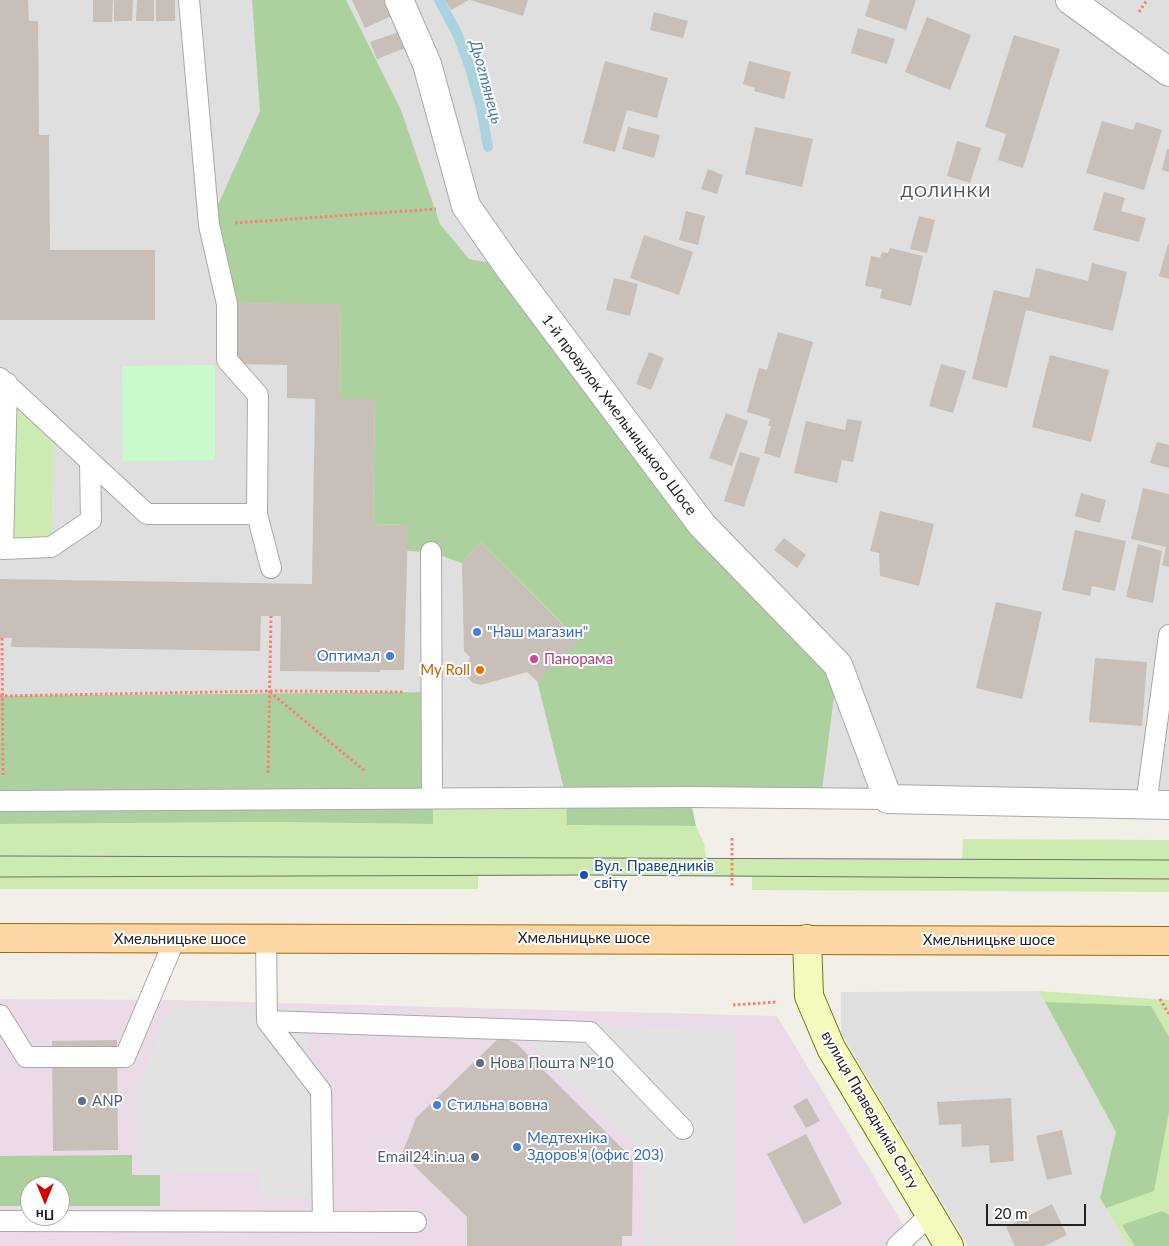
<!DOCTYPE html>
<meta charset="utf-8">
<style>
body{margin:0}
#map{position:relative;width:1169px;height:1246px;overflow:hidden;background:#f2efe9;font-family:Lato,sans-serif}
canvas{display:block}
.north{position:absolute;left:20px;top:1176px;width:50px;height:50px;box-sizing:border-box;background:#fff;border:1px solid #a7a7a7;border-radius:50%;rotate:180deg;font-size:14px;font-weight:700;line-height:20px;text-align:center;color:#222}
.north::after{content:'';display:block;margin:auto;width:18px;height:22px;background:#d40000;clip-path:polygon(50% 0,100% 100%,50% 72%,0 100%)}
.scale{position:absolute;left:986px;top:1204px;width:100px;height:22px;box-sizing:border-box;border:2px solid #222;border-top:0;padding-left:6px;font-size:15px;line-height:18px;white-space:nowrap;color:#222;-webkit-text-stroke:4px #fff;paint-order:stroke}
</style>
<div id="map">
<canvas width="1169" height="1246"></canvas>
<div class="north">Пн</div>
<div class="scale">20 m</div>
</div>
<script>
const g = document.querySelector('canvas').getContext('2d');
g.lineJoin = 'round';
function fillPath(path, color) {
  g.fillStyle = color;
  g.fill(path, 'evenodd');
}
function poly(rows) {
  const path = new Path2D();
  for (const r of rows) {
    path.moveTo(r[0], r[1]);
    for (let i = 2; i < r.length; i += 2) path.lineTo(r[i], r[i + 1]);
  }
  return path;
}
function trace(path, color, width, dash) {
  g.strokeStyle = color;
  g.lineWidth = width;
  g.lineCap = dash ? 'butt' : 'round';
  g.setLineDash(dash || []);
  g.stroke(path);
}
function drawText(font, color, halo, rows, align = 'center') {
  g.font = font + ' Lato,sans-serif';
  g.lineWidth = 4;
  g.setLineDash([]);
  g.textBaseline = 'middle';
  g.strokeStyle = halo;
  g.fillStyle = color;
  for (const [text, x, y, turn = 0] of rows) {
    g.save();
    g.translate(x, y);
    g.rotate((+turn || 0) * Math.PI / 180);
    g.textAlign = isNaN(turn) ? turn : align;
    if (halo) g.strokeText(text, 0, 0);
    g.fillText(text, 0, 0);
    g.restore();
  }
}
const residential = poly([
 [0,0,1064,0,1169,78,1169,805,0,801],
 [1092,0,1169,0,1169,60],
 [1039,991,1116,1132,1100,1198,1128,1246,968,1246,841,1033,841,992]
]);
const industrial = poly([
 [0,999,173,1000,777,1016,916,1246,0,1246],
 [30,1186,60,1186,60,1216,30,1216]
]);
const grass = poly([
 [7,383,54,427,51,547,3,549],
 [432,798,566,798,568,825,696,826,704,843,706,859,962,860,963,839,1169,840,1169,892,752,890,752,877,584,875,478,876,478,889,0,889,0,824,268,822,433,824],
 [1039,991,1169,1000,1169,1246,1128,1246,1100,1198,1116,1132]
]);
const forest = poly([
 [252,0,346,0,401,110,440,224,469,259,508,266,702,525,838,665,821,798,690,797,696,826,567,825,566,798,537,681,579,640,481,542,462,563,431,552,407,551,407,525,373,524,375,399,340,399,341,305,234,303,209,225,260,111],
 [432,692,433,824,268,822,0,824,0,696],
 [1045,1002,1151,1006,1169,1037,1169,1112,1154,1191,1106,1208,1100,1198,1116,1132],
 [132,1155,132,1175,160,1175,160,1206,60,1206,60,1186,30,1186,30,1206,0,1206,0,1156],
 [1162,1211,1169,1215,1169,1246,1135,1246,1122,1225]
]);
const park = poly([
 [215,365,215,460,123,461,122,366]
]);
const parking = poly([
 [527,672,537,681,566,798,432,798,432,677,468,678,473,683,481,685],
 [172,1005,309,1009,311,1198,260,1198,259,1172,137,1173,137,1085],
 [523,1022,736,1031,736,1245,642,1245,642,1153,523,1037]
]);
const stream = poly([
 [439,0,457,33,470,68,481,108,488,147]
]);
const building = poly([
 [0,0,28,0,29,21,38,21,39,135,49,135,50,250,155,250,155,320,0,320],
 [93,0,113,0,112,22,93,22],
 [114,0,133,0,132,21,114,21],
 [137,0,154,0,154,21,136,21],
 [156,0,175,0,175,21,156,21],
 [352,0,387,0,394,15,365,28],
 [445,0,469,0,451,10],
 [470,0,528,0,523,16],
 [870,0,916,0,906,30,865,16],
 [654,12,688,21,683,38,650,30],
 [927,17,971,35,950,90,905,72],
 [858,28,895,39,887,64,851,53],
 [402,31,408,47,377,59,370,42],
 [1014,35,1060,49,1023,168,998,160,1006,134,985,127],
 [605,61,668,78,657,118,627,110,615,152,583,143],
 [749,61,791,72,784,99,754,91,755,88,743,84],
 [1102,121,1133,130,1136,122,1162,130,1144,190,1086,173],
 [628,127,660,135,654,158,622,149],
 [755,127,813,139,802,187,745,174],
 [957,141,981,148,970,183,947,176],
 [1167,149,1169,149,1169,172,1162,170],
 [708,169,723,175,717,194,701,189],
 [1104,192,1125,198,1121,211,1146,218,1139,242,1093,230],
 [686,211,705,216,698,245,679,240],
 [919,216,935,220,927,253,910,249],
 [644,235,693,252,679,295,630,278],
 [1168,244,1169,244,1169,279,1159,276],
 [890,248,923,256,911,306,880,298,882,289,865,286,871,256,880,258,882,252,888,253],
 [1092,263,1127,272,1113,331,1026,310,1007,388,972,379,994,290,1029,298,1036,268,1088,281],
 [614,278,638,284,630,316,606,310],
 [234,303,341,304,340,399,375,399,373,524,408,525,404,670,380,670,380,672,280,671,281,616,261,616,260,651,11,647,12,638,0,638,0,579,312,584,315,399,287,398,287,365,233,364],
 [778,332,813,342,780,458,764,453,771,426,768,426,770,419,747,412,759,368,767,370],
 [649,352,664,358,651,390,636,384],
 [1050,355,1109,370,1091,442,1032,427],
 [941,364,966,371,953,413,929,406],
 [726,413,748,421,732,466,709,458],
 [847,419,862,421,853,462,842,460,837,483,794,473,806,421,845,430],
 [1157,442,1169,445,1169,468,1150,463],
 [740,452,760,458,744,507,724,501],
 [1143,488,1169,494,1169,567,1162,565,1166,547,1131,539],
 [1081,493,1106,500,1100,523,1075,516],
 [880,511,934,524,919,586,880,576,879,553,870,551],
 [1075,530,1126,541,1115,591,1092,586,1090,596,1062,590],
 [784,538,806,555,797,568,774,550],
 [481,542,579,641,537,681,527,672,481,685,473,683,468,678,466,670,470,657,464,651,462,563],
 [1138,544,1162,551,1153,603,1126,597],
 [996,602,1042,612,1022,699,976,688],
 [1095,658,1147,662,1142,726,1089,722],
 [501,1036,517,1044,633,1159,632,1236,622,1236,622,1246,467,1246,467,1217,402,1154,416,1118],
 [117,1040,118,1150,53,1151,52,1041],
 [807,1098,820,1121,806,1128,793,1106],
 [1011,1098,1014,1161,990,1163,989,1145,962,1147,961,1124,939,1125,937,1102],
 [1062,1130,1072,1174,1047,1180,1036,1136],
 [806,1134,842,1204,804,1224,767,1154],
 [1052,1204,1067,1235,1044,1246,1015,1246,1006,1227]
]);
const path = poly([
 [1139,12,1147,0],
 [235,223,436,209],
 [2,638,3,775],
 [270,692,365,771],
 [0,696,270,691,404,692],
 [268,773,271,616],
 [732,838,732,886],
 [1160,999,1169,1014],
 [733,1005,777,1002]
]);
const lane = poly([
 [0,378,147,514,257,514,258,395,227,360,227,304,209,225,189,0],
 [7,383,3,549,51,547,91,520,90,462],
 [257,514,271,568],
 [431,552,432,798],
 [0,801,690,797,888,799],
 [1146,805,1169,635],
 [266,939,267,1021,321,1091,323,1222],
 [0,1015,26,1057,125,1057,175,939],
 [267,1021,590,1032,683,1129],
 [0,1221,416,1222],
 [897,1246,930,1215]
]);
const street = poly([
 [399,0,427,64,466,206,508,266,702,525,838,665,888,799,1169,805],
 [1070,0,1169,72]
]);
const secondary = poly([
 [807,939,809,996,831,1048,949,1246]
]);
const primary = poly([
 [0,938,1169,941]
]);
const tram = poly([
 [0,856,1169,860],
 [0,877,584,875,1169,879]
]);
const markers = [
 [477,632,5,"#3f7fe0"],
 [390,656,5,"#3f7fe0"],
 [534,659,5,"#d1479c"],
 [480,670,5,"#e8710a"],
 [584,875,5,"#1a4fb4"],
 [480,1063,5,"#5c6f8a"],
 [82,1101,5,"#5c6f8a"],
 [437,1105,5,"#3f7fe0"],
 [517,1147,5,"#3f7fe0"],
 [475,1157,5,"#5c6f8a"]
];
const streetNames = [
 ["1-й провулок Хмельницького Шосе",619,415,53],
 ["Хмельницьке шосе",584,938],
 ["Хмельницьке шосе",180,939],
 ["Хмельницьке шосе",989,940],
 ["вулиця Праведників Світу",870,1110,60]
];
const shopNames = [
 ["\"Наш магазин\"",487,632],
 ["Оптимал",380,656,"right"],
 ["Стильна вовна",447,1105],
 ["Медтехніка",527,1138],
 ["Здоров'я (офис 203)",527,1155]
];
const hotelNames = [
 ["Панорама",544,659]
];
const foodNames = [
 ["My Roll",470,670]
];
const transitNames = [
 ["Вул. Праведників",594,866],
 ["світу",594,883]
];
const serviceNames = [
 ["Нова Пошта №10",490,1063],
 ["ANP",92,1101],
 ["Email24.in.ua",465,1157,"right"]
];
const waterNames = [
 ["Дьогтянець",486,82,75]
];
const neighbourhoodNames = [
 ["ДОЛИНКИ",946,192]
];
fillPath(residential, '#e0dfdf');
fillPath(industrial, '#ebdbe8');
fillPath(grass, '#cdebb0');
fillPath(forest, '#add19e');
fillPath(park, '#c8facc');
fillPath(parking, '#e2e2e2');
trace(stream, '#aad3df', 10);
fillPath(building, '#c7bfb8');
trace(lane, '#a9a9a9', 22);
trace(street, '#a9a9a9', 30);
trace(secondary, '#707d05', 30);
trace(primary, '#a06b00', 30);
trace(path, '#fa8072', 3, [2.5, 2.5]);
trace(lane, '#fff', 20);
trace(street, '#fff', 28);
trace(secondary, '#f7fabf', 28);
trace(primary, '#fcd6a4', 28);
trace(tram, '#707070', 1);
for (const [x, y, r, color] of markers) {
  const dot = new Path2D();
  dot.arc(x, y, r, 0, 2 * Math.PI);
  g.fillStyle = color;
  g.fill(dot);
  trace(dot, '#fff', 2);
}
drawText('15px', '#222', '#fff', streetNames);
drawText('15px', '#366cbe', '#fff', shopNames, 'left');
drawText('15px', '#b23c85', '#fff', hotelNames, 'left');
drawText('15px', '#c56008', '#fff', foodNames, 'right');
drawText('15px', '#164399', '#fff', transitNames, 'left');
drawText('15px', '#4e5e75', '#fff', serviceNames, 'left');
drawText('italic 16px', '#4a7aab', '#fff', waterNames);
g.letterSpacing = '1px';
drawText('16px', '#555', '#fff', neighbourhoodNames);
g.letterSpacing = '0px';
</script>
